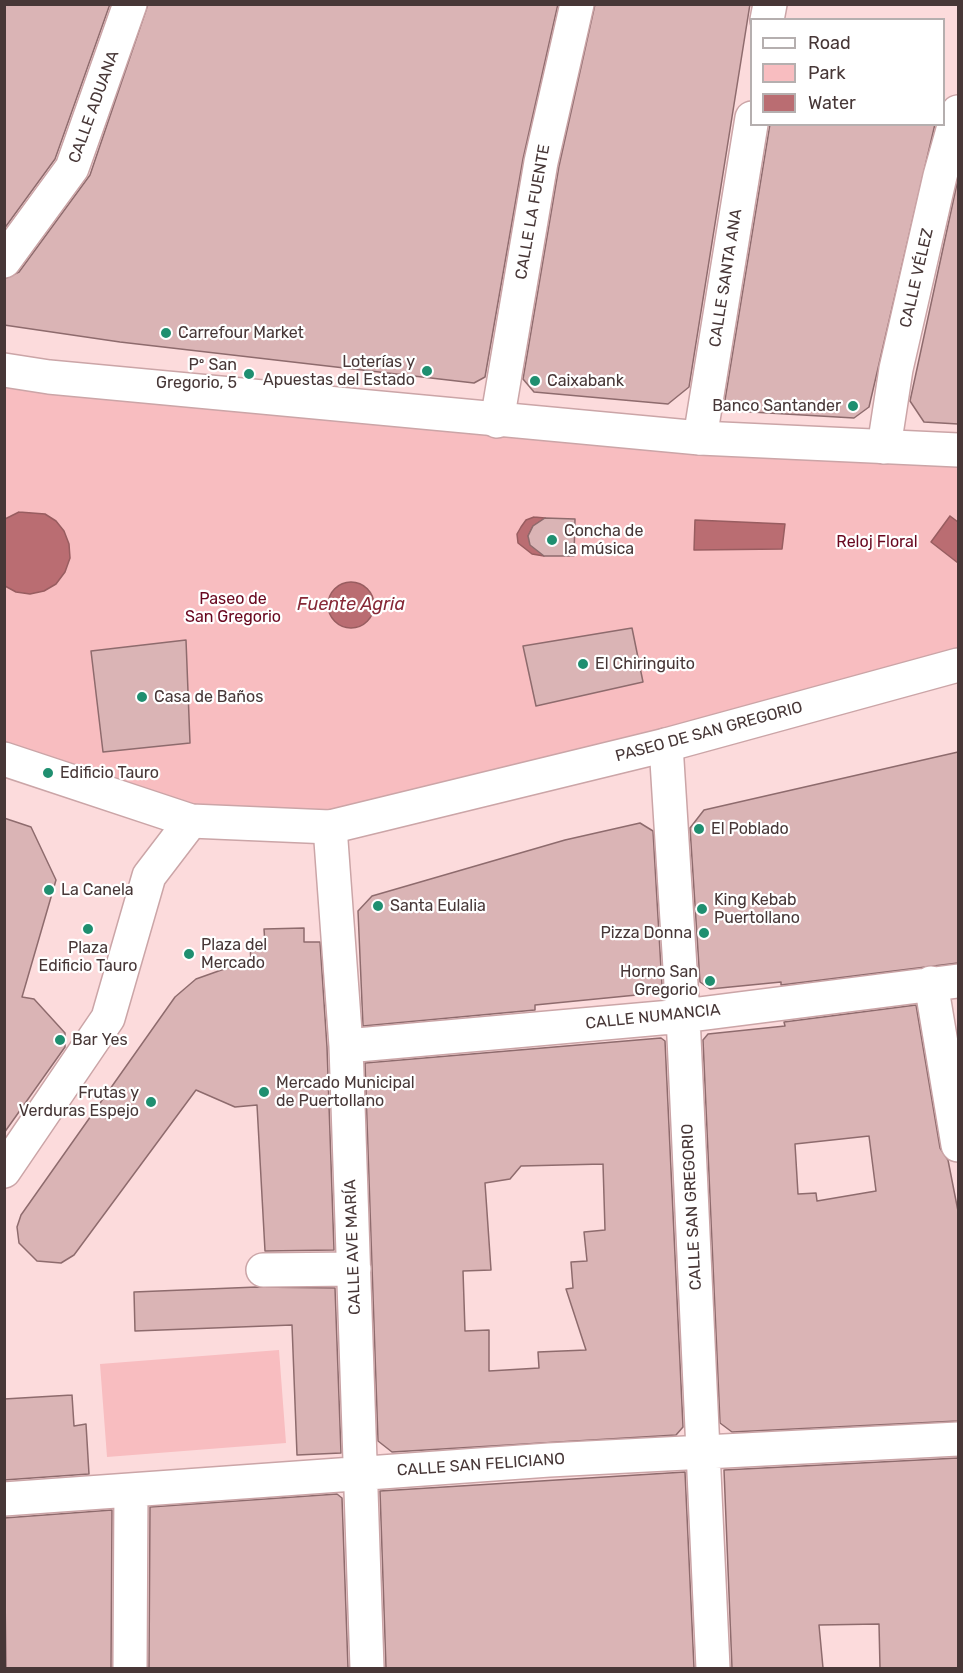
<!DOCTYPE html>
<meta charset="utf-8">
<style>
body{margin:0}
#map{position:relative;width:963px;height:1673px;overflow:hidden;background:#fcdbdc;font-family:Rubik,sans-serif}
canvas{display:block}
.frame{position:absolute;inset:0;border:6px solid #473737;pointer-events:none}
.legend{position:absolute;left:750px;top:18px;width:195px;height:108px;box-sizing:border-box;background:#fff;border:2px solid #b5afaf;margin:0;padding:8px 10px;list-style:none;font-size:18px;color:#473737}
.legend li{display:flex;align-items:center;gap:12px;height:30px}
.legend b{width:30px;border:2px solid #b5afaf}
</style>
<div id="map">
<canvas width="963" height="1673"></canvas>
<div class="frame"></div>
<ul class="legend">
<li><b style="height:8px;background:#fff"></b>Road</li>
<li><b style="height:16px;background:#f8bdc0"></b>Park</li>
<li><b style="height:16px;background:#ba6d72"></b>Water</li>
</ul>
</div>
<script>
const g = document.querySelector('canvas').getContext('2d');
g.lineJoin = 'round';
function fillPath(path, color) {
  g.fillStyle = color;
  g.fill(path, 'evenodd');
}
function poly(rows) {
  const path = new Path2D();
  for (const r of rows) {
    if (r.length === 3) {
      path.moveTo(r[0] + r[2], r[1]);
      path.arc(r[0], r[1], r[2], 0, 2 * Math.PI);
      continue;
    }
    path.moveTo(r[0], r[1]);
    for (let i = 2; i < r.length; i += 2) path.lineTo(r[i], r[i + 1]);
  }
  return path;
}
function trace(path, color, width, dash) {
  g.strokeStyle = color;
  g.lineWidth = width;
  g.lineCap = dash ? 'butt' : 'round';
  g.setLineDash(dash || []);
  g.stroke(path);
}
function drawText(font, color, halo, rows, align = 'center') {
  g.font = font + ' Rubik,sans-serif';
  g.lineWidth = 4.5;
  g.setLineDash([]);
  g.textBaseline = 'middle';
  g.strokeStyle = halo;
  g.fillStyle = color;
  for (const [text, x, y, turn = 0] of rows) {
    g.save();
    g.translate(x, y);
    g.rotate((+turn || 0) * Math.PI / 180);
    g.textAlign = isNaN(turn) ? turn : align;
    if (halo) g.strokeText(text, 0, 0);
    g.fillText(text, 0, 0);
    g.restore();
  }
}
const green = poly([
 [5,370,958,450,958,665,397,810,191,821,5,759],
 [279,1350,286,1443,107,1457,100,1364]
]);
const water = poly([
 [19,512,45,514,56,521,64,531,69,544,70,558,65,572,56,584,44,591,30,594,16,592,5,586,5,519,19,512],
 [950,516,958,522,958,563,931,542,950,516],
 [534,517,545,518,533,526,528,536,544,556,532,554,518,543,517,534,521,527,526,520,534,517],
 [695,520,785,524,782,549,694,550,695,520],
 [351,605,23]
]);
const building = poly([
 [4,4,110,4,55,159,4,229,4,4],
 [148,4,558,4,523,159,485,377,474,383,120,342,4,325,4,279,19,272,90,175,148,4],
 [595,4,750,4,689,387,668,404,534,392,523,379,559,166,595,4],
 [770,124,935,124,869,407,854,418,734,411,725,400,770,124],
 [958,179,958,424,924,422,910,401,958,179],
 [545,518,575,519,574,556,544,556,530,545,528,536,533,526,545,518],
 [632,628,643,682,536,706,523,646,632,628],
 [186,640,190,743,103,752,91,651,186,640],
 [958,752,958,963,781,985,781,982,710,989,700,982,690,828,704,810,958,752],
 [4,818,31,827,56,880,22,997,34,999,65,1033,65,1047,4,1133,4,818],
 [640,823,653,831,662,986,657,993,535,1005,535,1010,363,1026,358,911,372,896,565,840,640,823],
 [304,928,304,942,320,942,327,1047,334,1250,265,1251,257,1105,235,1107,196,1090,74,1255,61,1263,37,1261,19,1243,17,1227,21,1215,175,997,196,979,227,968,251,964,250,944,265,944,264,929,304,928],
 [916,1005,940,1148,948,1160,958,1211,958,1421,732,1432,720,1423,703,1040,708,1034,785,1026,784,1022,916,1005],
 [869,1136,876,1191,817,1201,816,1193,798,1194,795,1144,869,1136],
 [661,1038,665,1041,683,1427,676,1435,392,1452,378,1441,365,1063,661,1038],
 [603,1164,605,1230,584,1232,587,1261,571,1262,573,1288,566,1289,586,1350,538,1352,539,1368,489,1371,489,1330,465,1331,463,1271,491,1270,485,1183,510,1179,521,1166,603,1164],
 [257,1287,335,1288,341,1453,297,1455,292,1325,135,1331,134,1292,257,1287],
 [72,1395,74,1426,86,1424,89,1474,4,1480,4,1399,72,1395],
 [958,1458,958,1668,880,1668,879,1624,819,1625,823,1668,732,1668,724,1470,958,1458],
 [685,1472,694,1668,386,1668,380,1491,685,1472],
 [337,1494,342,1498,348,1668,149,1668,150,1507,337,1494],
 [112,1510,111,1668,6,1668,4,1518,112,1510]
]);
const street = poly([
 [767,20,770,4],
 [4,261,72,168,130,4],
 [497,421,541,162,577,4],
 [700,438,752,118],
 [884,447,896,369,940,176,958,112],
 [666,745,683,1016,713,1668],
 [330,827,346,1046,367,1668],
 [931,983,958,1145],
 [346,1046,683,1016,958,981],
 [4,1171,108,1018,149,876,191,821],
 [263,1270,354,1269],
 [4,1499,549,1460,958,1439],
 [130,1668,131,1490]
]);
const secondary = poly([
 [4,370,49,377,700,438,958,450],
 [4,759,191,821,330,827,666,745,958,665]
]);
const markers = [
 [166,333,6,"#1f8f70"],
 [427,371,6,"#1f8f70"],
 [249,374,6,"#1f8f70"],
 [535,381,6,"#1f8f70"],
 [853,406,6,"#1f8f70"],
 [552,540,6,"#1f8f70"],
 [583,664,6,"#1f8f70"],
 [142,697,6,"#1f8f70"],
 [48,773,6,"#1f8f70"],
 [699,829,6,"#1f8f70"],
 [49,890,6,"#1f8f70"],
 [378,906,6,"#1f8f70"],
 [702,909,6,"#1f8f70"],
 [88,929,6,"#1f8f70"],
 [704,933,6,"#1f8f70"],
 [189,954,6,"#1f8f70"],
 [710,981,6,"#1f8f70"],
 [60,1040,6,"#1f8f70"],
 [264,1092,6,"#1f8f70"],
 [151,1102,6,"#1f8f70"]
];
const streetNames = [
 ["CALLE ADUANA",94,107,-70],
 ["CALLE LA FUENTE",533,212,-80],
 ["CALLE SANTA ANA",726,278,-81],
 ["CALLE VÉLEZ",917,278,-77],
 ["PASEO DE SAN GREGORIO",709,732,-15],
 ["CALLE NUMANCIA",653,1017,-6],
 ["CALLE SAN GREGORIO",692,1207,-93],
 ["CALLE AVE MARÍA",353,1247,-92],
 ["CALLE SAN FELICIANO",481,1465,-4]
];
const poiNames = [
 ["Carrefour Market",178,333],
 ["Loterías y",415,362,"right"],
 ["Apuestas del Estado",415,380,"right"],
 ["Pº San",237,365,"right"],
 ["Gregorio, 5",237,383,"right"],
 ["Caixabank",547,381],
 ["Banco Santander",841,406,"right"],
 ["Concha de",564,531],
 ["la música",564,549],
 ["El Chiringuito",595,664],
 ["Casa de Baños",154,697],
 ["Edificio Tauro",60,773],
 ["El Poblado",711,829],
 ["La Canela",61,890],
 ["King Kebab",714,900],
 ["Puertollano",714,918],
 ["Santa Eulalia",390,906],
 ["Pizza Donna",692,933,"right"],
 ["Plaza del",201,945],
 ["Mercado",201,963],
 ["Plaza",88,948,"center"],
 ["Edificio Tauro",88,966,"center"],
 ["Horno San",698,972,"right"],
 ["Gregorio",698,990,"right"],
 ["Bar Yes",72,1040],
 ["Mercado Municipal",276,1083],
 ["de Puertollano",276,1101],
 ["Frutas y",139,1093,"right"],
 ["Verduras Espejo",139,1111,"right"]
];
const parkNames = [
 ["Reloj Floral",877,542],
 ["Paseo de",233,599],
 ["San Gregorio",233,617]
];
const waterNames = [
 ["Fuente Agria",351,605]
];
fillPath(green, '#f8bdc0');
fillPath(water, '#ba6d72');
trace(water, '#985d60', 1.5);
fillPath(building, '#dab4b5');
trace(building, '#8e6b6d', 1.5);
trace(street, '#cba5a7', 36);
trace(secondary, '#cba5a7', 36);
trace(street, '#fff', 33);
trace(secondary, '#fff', 33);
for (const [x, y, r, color] of markers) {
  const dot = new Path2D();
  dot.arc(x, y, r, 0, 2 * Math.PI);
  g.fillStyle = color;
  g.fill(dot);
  trace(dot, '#fff', 2);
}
drawText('16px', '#473737', '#fff', streetNames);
drawText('16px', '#473737', '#fff', poiNames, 'left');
drawText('16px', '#69071f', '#fff', parkNames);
drawText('italic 18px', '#872937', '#fff', waterNames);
</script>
